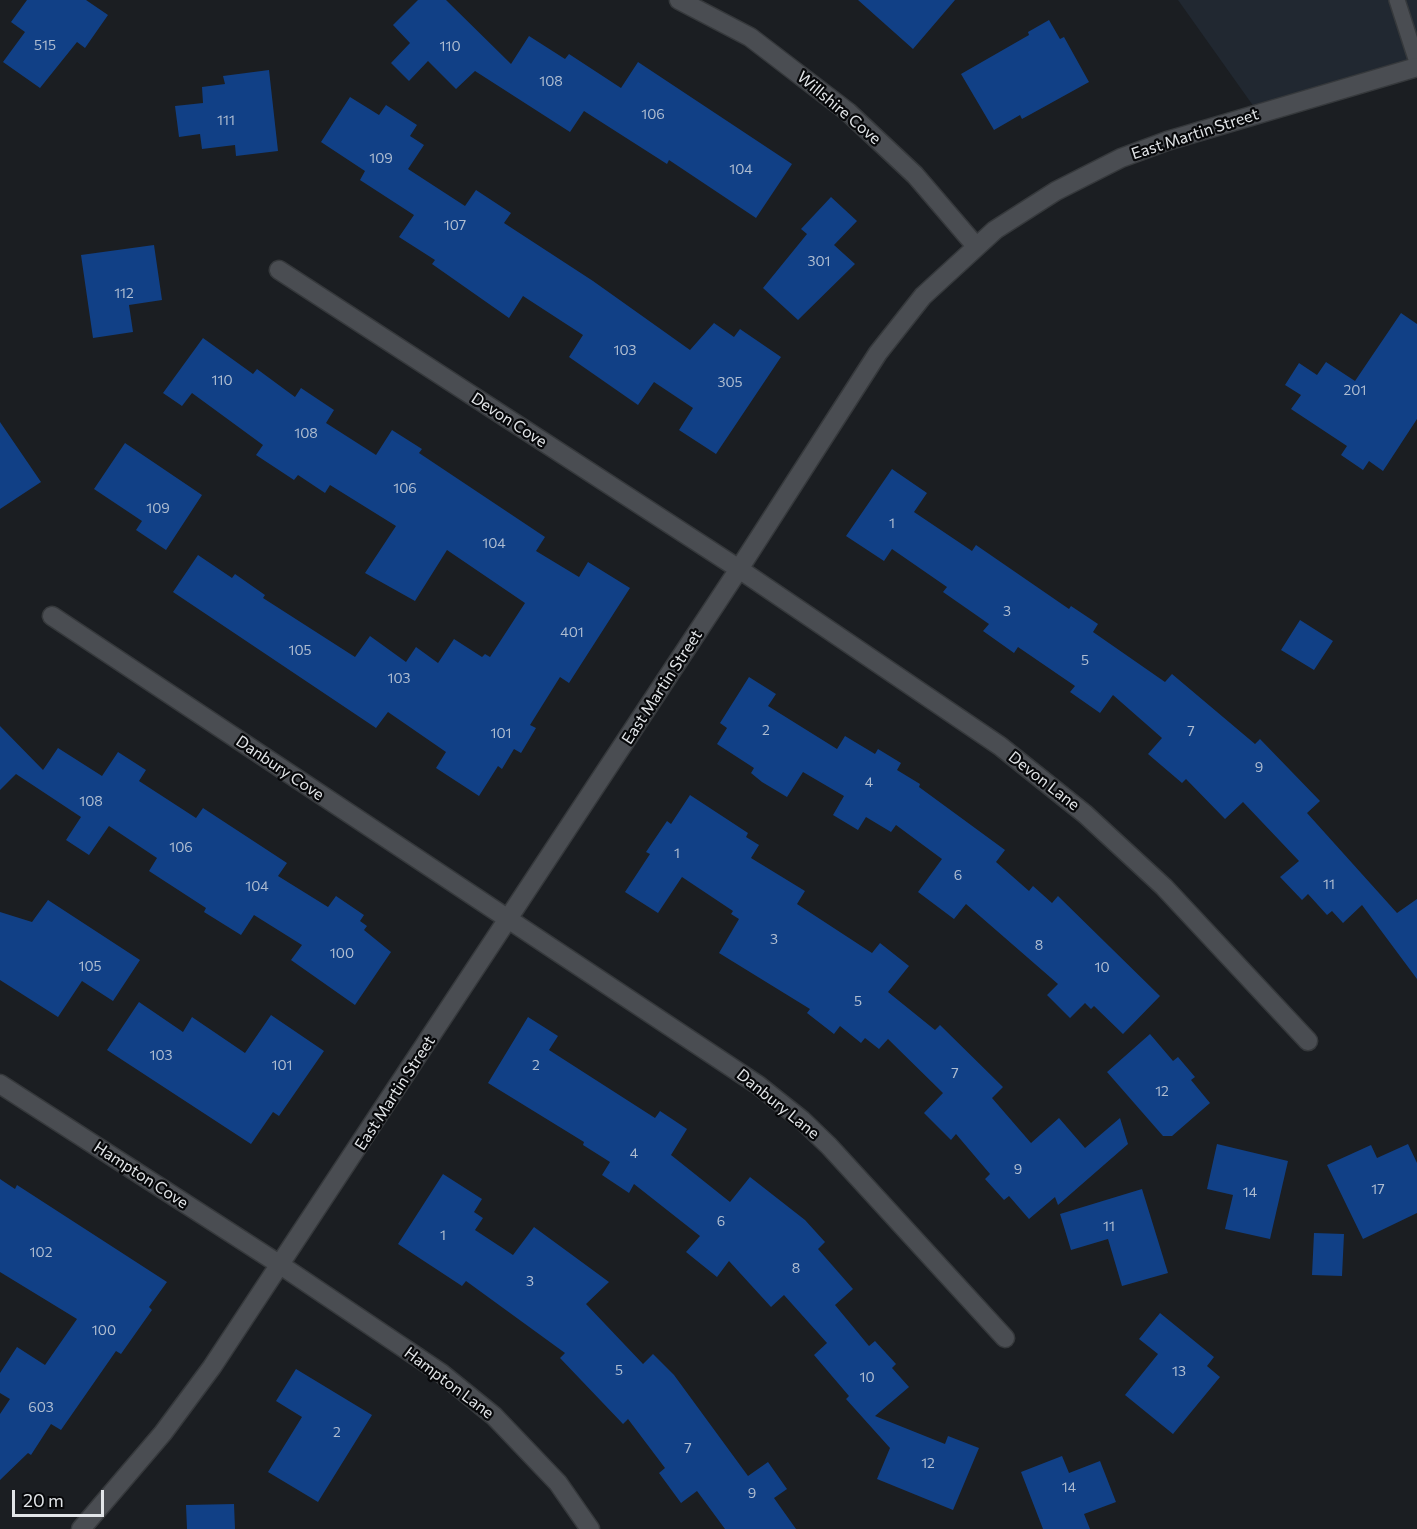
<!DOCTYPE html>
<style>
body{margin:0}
#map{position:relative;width:1417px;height:1529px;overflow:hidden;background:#1b1e22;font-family:Commissioner,sans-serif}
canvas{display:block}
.scale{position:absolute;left:12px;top:1490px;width:92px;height:27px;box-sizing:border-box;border:3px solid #e2e5e8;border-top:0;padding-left:8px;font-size:18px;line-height:21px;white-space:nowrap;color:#e2e5e8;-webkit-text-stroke:4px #07080a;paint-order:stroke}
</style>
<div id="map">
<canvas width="1417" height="1529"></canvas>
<div class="scale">20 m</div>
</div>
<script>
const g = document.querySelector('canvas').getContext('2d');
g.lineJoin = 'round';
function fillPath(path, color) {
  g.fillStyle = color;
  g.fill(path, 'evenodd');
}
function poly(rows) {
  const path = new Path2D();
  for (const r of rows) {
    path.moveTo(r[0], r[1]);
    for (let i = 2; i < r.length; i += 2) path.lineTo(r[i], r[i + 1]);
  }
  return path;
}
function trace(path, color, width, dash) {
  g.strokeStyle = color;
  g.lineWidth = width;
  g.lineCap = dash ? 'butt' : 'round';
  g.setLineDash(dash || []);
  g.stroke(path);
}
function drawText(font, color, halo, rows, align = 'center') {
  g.font = font + ' Commissioner,sans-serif';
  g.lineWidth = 4.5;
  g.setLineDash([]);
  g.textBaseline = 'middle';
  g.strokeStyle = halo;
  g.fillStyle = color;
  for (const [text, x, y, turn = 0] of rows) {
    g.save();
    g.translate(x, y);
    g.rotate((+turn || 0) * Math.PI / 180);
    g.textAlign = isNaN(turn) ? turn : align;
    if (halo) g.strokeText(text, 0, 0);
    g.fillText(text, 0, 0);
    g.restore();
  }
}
const built = poly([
 [1178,0,1417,0,1417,67,1259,114]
]);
const building = poly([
 [27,0,86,0,108,15,85,48,77,42,40,88,3,62,25,32,11,22],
 [418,0,446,0,511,64,529,36,565,59,569,54,621,88,638,62,792,164,756,218,669,160,667,164,584,111,570,132,475,71,456,89,428,61,409,81,391,63,410,43,393,25],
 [858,0,955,0,913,49],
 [1049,20,1060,39,1064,37,1089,82,1022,119,1020,115,994,130,961,74,1029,35,1028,32],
 [269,70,278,151,236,156,235,145,202,149,200,134,179,137,175,106,203,103,202,87,225,84,223,76],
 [350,97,379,115,386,105,417,125,410,136,424,145,408,169,465,206,476,190,511,213,504,223,593,281,690,350,714,323,734,337,740,329,781,357,716,454,679,430,693,408,654,382,638,405,569,357,583,335,523,296,509,318,432,264,435,260,399,237,414,215,360,180,365,171,321,142],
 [831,197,857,221,834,245,855,264,798,320,763,288,807,234,801,229],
 [154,245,162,300,129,305,133,332,93,338,81,255],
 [1401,313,1417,324,1417,419,1383,471,1369,461,1363,470,1341,455,1347,446,1291,409,1301,395,1285,385,1299,363,1317,375,1326,362,1355,381],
 [203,338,253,374,257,369,295,397,301,388,334,410,326,423,376,455,392,430,422,449,419,453,545,537,536,551,579,577,588,562,630,588,569,683,560,677,530,725,536,728,521,753,514,749,502,769,498,766,479,796,436,768,446,752,388,712,376,728,173,592,198,555,232,578,235,574,265,595,263,598,355,657,370,636,406,662,416,647,438,663,454,639,482,657,485,654,490,657,525,603,447,550,415,601,365,573,396,526,330,485,325,493,298,475,294,480,256,455,263,445,192,393,182,406,163,393],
 [0,422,41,482,0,509],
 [125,443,202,495,166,550,136,530,142,521,94,489],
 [892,469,927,493,914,512,972,551,976,545,1069,609,1071,606,1098,624,1093,632,1165,682,1172,674,1255,744,1260,739,1320,801,1307,813,1397,913,1417,899,1417,979,1362,905,1343,923,1332,911,1327,915,1308,894,1302,900,1280,877,1299,861,1243,802,1225,819,1186,779,1182,783,1148,754,1162,738,1113,695,1100,713,1070,692,1075,686,1018,647,1014,653,983,631,989,624,943,592,947,587,892,549,884,561,846,536],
 [1300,620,1333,641,1314,670,1281,650],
 [749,677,776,694,768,706,837,749,845,736,875,754,878,749,901,763,897,770,920,784,919,787,1005,850,996,862,1029,891,1033,886,1052,903,1058,896,1160,996,1123,1034,1094,1006,1091,1009,1085,1003,1070,1018,1047,995,1058,984,966,904,954,919,918,892,942,859,896,825,891,832,866,817,858,830,833,815,844,796,803,772,787,797,762,782,751,773,754,768,717,744,727,728,720,723],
 [0,726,43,770,58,748,102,776,118,752,146,770,139,781,196,818,203,808,287,863,278,876,328,907,336,896,364,915,360,921,367,926,364,930,391,952,355,1005,291,960,302,945,254,915,241,935,204,912,206,908,149,871,157,858,109,826,89,855,66,840,81,817,16,774,0,790],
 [690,795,748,833,746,837,759,845,751,858,805,891,797,904,872,953,880,943,909,966,888,992,935,1030,940,1025,1003,1087,992,1098,1031,1143,1059,1118,1085,1148,1120,1118,1128,1144,1058,1205,1055,1197,1029,1219,1009,1196,1004,1200,985,1179,990,1174,956,1134,951,1140,924,1113,943,1093,888,1039,879,1049,865,1038,861,1043,840,1026,834,1034,807,1013,810,1009,719,953,739,919,731,914,733,911,682,877,658,913,625,892,650,854,646,852,667,821,671,824],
 [48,900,140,960,113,1001,82,981,58,1017,0,980,0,912,32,922],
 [139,1002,183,1032,192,1017,245,1053,271,1015,324,1051,279,1116,273,1112,251,1144,107,1050],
 [528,1017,558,1036,549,1050,655,1118,660,1111,687,1129,671,1155,730,1202,750,1177,805,1220,825,1242,818,1249,853,1289,835,1305,869,1346,875,1341,896,1364,892,1368,909,1387,875,1416,945,1444,948,1436,979,1448,953,1510,877,1479,890,1448,846,1399,849,1396,814,1355,827,1343,784,1295,771,1307,729,1261,717,1277,686,1252,700,1236,634,1184,629,1193,602,1175,610,1162,583,1145,584,1142,488,1083],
 [1150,1034,1173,1061,1178,1057,1195,1077,1191,1080,1210,1103,1172,1136,1163,1136,1107,1072],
 [1217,1144,1288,1161,1270,1239,1225,1229,1233,1195,1207,1189],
 [1408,1144,1417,1163,1417,1213,1363,1239,1327,1165,1371,1145,1377,1158],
 [443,1174,482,1199,474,1212,483,1218,475,1230,513,1255,534,1227,609,1282,586,1304,643,1364,653,1354,674,1375,748,1476,768,1462,787,1489,774,1498,796,1529,725,1529,697,1491,681,1503,659,1473,665,1468,628,1419,623,1424,560,1358,565,1353,466,1281,462,1286,398,1244],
 [0,1179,15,1189,17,1185,167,1282,149,1307,152,1310,121,1354,116,1351,61,1430,51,1424,31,1455,28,1453,0,1480,0,1414,10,1399,0,1393,0,1373,17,1347,45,1365,77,1319,0,1272],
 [1142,1189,1168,1273,1122,1286,1108,1239,1071,1250,1060,1214],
 [1314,1233,1344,1234,1342,1276,1312,1275],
 [1160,1313,1214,1357,1207,1366,1220,1377,1173,1434,1125,1395,1158,1354,1139,1339],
 [296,1369,372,1415,318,1502,268,1472,302,1417,276,1401],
 [1062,1456,1069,1473,1100,1461,1116,1502,1084,1514,1090,1529,1043,1529,1021,1472],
 [234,1504,235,1529,187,1529,186,1505]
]);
const lane = poly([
 [1397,0,1417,62]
]);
const street = poly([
 [679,0,750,37,848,112,915,175,975,245],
 [279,270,739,569,1000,746,1085,814,1164,887,1308,1041],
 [52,616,758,1085,802,1120,829,1146,1005,1338],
 [0,1084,282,1266,441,1373,494,1416,558,1483,590,1529],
 [81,1529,163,1433,212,1367,739,569,878,353,923,296,995,230,1056,191,1121,158,1167,141,1417,67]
]);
const numberNames = [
 ["515",45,45],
 ["110",450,46],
 ["108",551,81],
 ["106",653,114],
 ["111",226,120],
 ["109",381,158],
 ["104",741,169],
 ["107",455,225],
 ["301",819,261],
 ["112",124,293],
 ["103",625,350],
 ["110",222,380],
 ["305",730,382],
 ["201",1355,390],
 ["108",306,433],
 ["106",405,488],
 ["109",158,508],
 ["1",892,523],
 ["104",494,543],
 ["3",1007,611],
 ["401",572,632],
 ["105",300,650],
 ["5",1085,660],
 ["103",399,678],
 ["2",766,730],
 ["7",1191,731],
 ["101",501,733],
 ["9",1259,767],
 ["4",869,782],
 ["108",91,801],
 ["106",181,847],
 ["1",677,853],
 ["6",958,875],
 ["11",1329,884],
 ["104",257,886],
 ["3",774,939],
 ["8",1039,945],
 ["100",342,953],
 ["105",90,966],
 ["10",1102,967],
 ["5",858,1001],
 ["103",161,1055],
 ["101",282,1065],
 ["2",536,1065],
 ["7",955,1073],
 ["12",1162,1091],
 ["4",634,1153],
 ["9",1018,1169],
 ["17",1378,1189],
 ["14",1250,1192],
 ["6",721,1221],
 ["11",1109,1226],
 ["1",443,1235],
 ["102",41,1252],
 ["8",796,1268],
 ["3",530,1281],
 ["100",104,1330],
 ["5",619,1370],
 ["13",1179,1371],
 ["10",867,1377],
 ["603",41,1407],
 ["2",337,1432],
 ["7",688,1448],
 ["12",928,1463],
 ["14",1069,1487],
 ["9",752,1493]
];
const streetNames = [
 ["Willshire Cove",839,108,40],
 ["East Martin Street",1195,134,-18],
 ["Devon Cove",509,420,33],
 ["East Martin Street",662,687,-57],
 ["Danbury Cove",280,768,34],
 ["Devon Lane",1044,781,38],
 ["East Martin Street",395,1093,-57],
 ["Danbury Lane",778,1104,39],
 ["Hampton Cove",141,1175,33],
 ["Hampton Lane",449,1383,37]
];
fillPath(built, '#212831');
fillPath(building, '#114086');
trace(lane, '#36393c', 18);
trace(street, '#36393c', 21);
trace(lane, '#4a4d52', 15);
trace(street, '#4a4d52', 18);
drawText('14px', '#aebcd0', null, numberNames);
drawText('16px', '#e2e5e8', '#07080a', streetNames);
</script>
